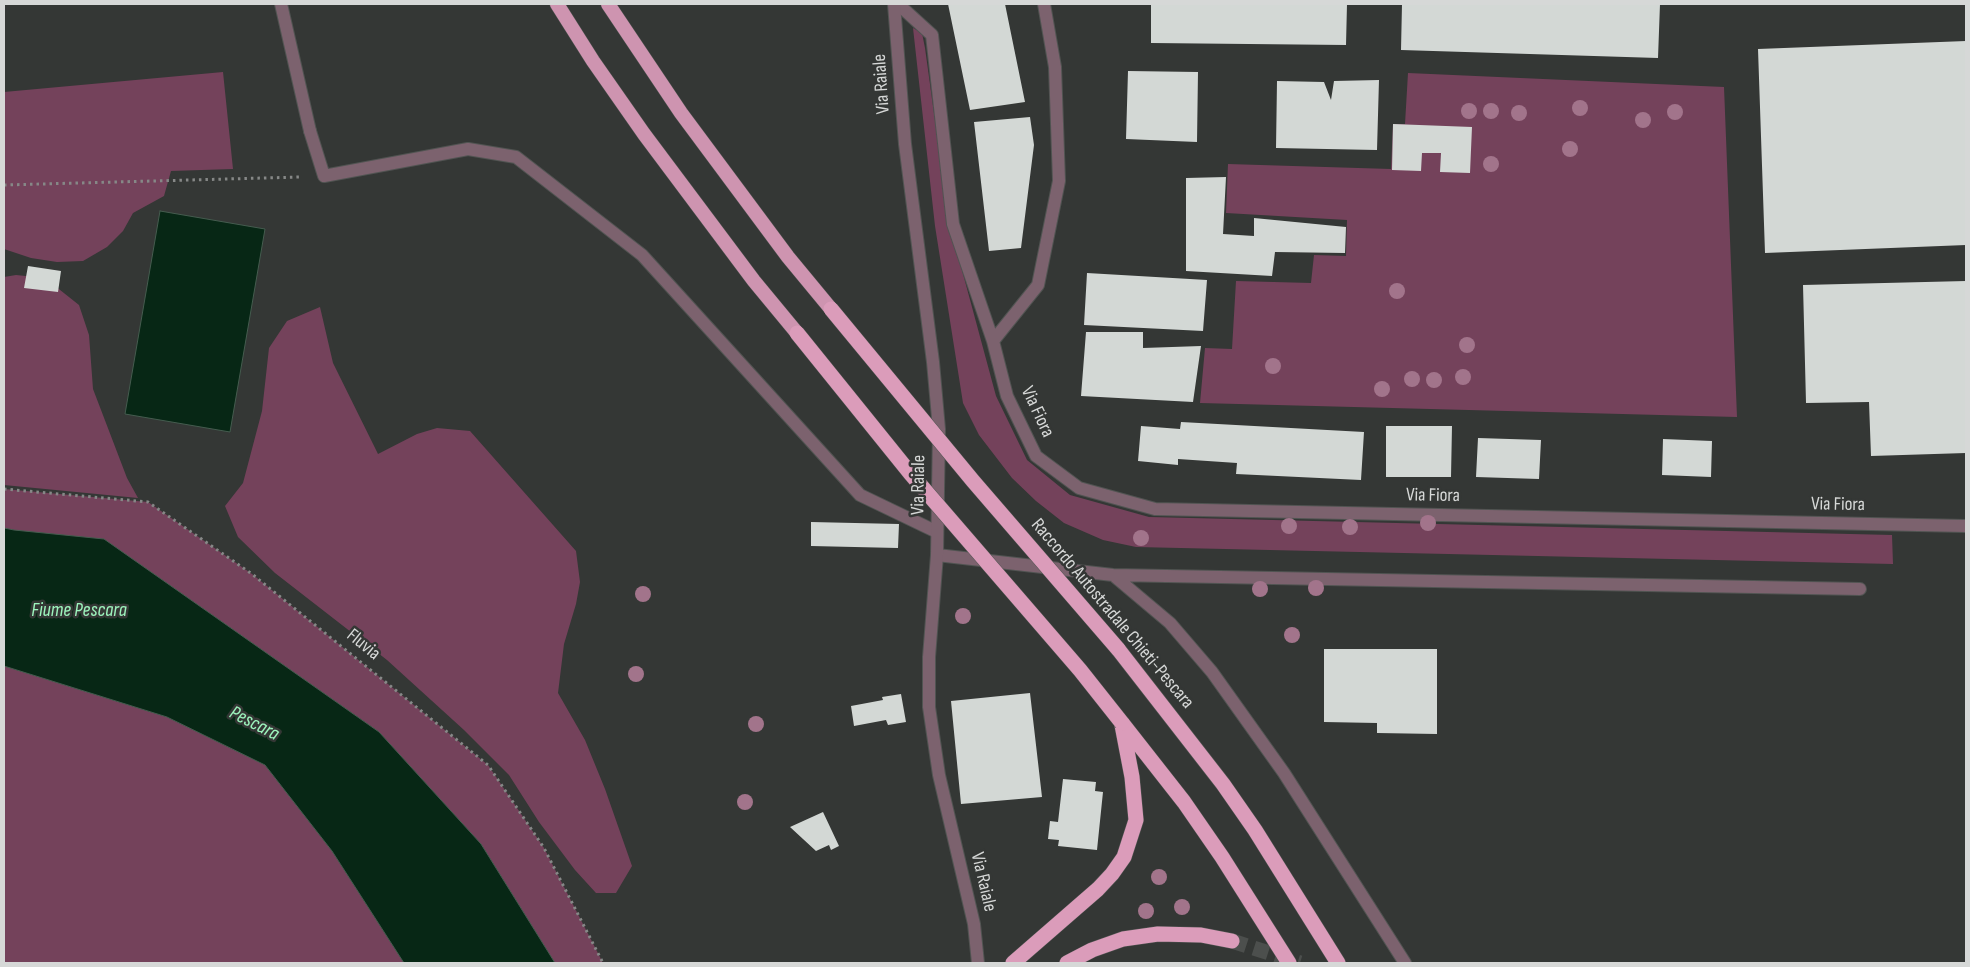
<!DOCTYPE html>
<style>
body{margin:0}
#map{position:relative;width:1970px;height:967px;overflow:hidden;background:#343735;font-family:"Sofia Sans Condensed",sans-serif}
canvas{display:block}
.frame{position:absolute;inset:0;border:5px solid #d6d8d7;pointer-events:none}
</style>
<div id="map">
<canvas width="1970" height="967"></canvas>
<div class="frame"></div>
</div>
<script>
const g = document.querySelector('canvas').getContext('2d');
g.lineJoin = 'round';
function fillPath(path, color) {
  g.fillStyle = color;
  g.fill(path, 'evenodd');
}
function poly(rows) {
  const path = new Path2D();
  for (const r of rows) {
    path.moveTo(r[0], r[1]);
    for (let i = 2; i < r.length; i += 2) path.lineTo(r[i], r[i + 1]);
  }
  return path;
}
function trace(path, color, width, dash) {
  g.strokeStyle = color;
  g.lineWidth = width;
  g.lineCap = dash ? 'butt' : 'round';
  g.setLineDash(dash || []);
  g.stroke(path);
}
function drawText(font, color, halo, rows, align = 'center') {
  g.font = font + ' "Sofia Sans Condensed",sans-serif';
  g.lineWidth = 5;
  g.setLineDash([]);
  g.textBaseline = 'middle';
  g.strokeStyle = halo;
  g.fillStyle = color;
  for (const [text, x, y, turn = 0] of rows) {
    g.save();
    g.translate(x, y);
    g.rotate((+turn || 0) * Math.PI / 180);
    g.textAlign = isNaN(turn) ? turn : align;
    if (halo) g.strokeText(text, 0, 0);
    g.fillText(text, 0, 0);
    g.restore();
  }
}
const green = poly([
 [913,28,922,33,925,48,949,222,996,396,1027,460,1070,495,1149,517,1892,535,1893,564,1136,547,1103,540,1064,523,1036,501,1012,478,979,435,963,403,935,226],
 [223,72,233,169,171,171,164,196,133,213,123,231,107,247,83,261,57,262,31,258,4,249,4,92],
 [1408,73,1724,87,1737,417,1200,403,1205,348,1232,349,1236,281,1311,283,1314,255,1346,256,1347,220,1226,213,1228,164,1391,169,1393,124,1405,124],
 [16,275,45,278,79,305,89,335,93,389,127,478,138,498,4,485,4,277],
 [320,307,333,363,378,454,417,434,437,428,470,431,576,551,580,582,576,604,564,644,558,693,585,740,605,789,632,866,616,893,596,893,575,870,539,822,509,775,464,730,387,660,275,573,238,537,225,506,243,483,262,411,269,348,287,321],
 [4,489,148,502,252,574,488,765,544,848,603,963,555,963,481,844,379,732,145,568,4,528],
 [4,666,167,717,265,765,332,851,404,963,4,963]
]);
const water = poly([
 [160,211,265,229,230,432,125,414,160,211],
 [4,528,14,530,104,539,379,732,481,844,555,963,404,963,332,851,265,765,167,717,4,666,4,528]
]);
const building = poly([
 [948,4,1005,4,1025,102,970,110],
 [1151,4,1347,4,1346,45,1151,43],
 [1402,4,1660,4,1658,58,1401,50],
 [1966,41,1966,245,1765,253,1758,49],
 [1128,71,1198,72,1197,142,1126,139],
 [1379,80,1377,150,1276,148,1277,81,1324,82,1331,100,1334,81],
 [1030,117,1034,145,1021,248,989,251,974,122],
 [1393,124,1472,127,1470,173,1440,172,1441,153,1422,153,1421,171,1392,170],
 [1226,177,1223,234,1254,236,1254,218,1346,227,1345,253,1275,252,1272,276,1186,271,1186,178],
 [28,266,61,271,58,292,24,288],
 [1087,273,1207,280,1203,331,1084,325],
 [1966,281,1966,453,1871,456,1869,402,1806,403,1803,285],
 [1086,332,1143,332,1143,348,1201,346,1193,402,1081,396],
 [1181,422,1364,432,1361,480,1236,474,1237,463,1178,459,1178,465,1138,461,1141,426,1180,429],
 [1386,426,1452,426,1451,477,1386,477],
 [1478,438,1541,440,1539,479,1476,477],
 [1663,439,1712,441,1711,477,1662,475],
 [811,522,899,524,898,548,811,546],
 [1324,649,1437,649,1437,734,1377,733,1377,723,1324,722],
 [1030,693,1042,797,961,804,951,701],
 [901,694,906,722,888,725,886,720,854,726,851,706,883,700,882,697],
 [1063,779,1096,782,1095,791,1103,792,1097,850,1058,846,1059,840,1048,839,1050,821,1058,822],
 [823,812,839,846,831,850,829,845,816,851,790,827]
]);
const motorwayTunnel = poly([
 [1232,941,1300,963]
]);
const path = poly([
 [4,185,301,177],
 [4,489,148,502,252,574,488,765,544,848,603,963]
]);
const service = poly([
 [281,4,310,131]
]);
const minor = poly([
 [898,4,932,35,953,224,993,341,1007,396,1036,456,1079,488,1155,509,1966,526],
 [310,131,324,176,468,149,516,157,642,255,860,495,937,532],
 [993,341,1038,285,1059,181,1055,67,1044,4],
 [937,555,1113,575,1860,589],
 [1113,575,1170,623,1212,672,1284,773,1405,963]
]);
const tertiary = poly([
 [894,4,905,144,933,362,939,429,937,555,929,657,929,707,939,775,974,924,978,963]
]);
const trunk = poly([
 [557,4,593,61,644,134,754,281,797,333],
 [608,4,681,113,788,257,831,309]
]);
const motorway = poly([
 [1118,649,1223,784,1255,830,1338,963],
 [1122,723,1184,802,1222,857,1289,963],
 [1013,963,1098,889,1112,874,1124,857,1136,820,1132,777,1122,725],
 [1067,963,1092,950,1123,939,1158,934,1201,935,1232,941]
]);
const motorwayBridge = poly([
 [831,309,973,481,1118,649],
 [797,333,910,473,1080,670,1122,723]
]);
const trees = [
 [1580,108],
 [1469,111],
 [1491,111],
 [1675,112],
 [1519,113],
 [1643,120],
 [1570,149],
 [1491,164],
 [1397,291],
 [1467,345],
 [1273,366],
 [1463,377],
 [1412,379],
 [1434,380],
 [1382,389],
 [1428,523],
 [1289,526],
 [1350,527],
 [1141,538],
 [1316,588],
 [1260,589],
 [643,594],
 [963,616],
 [1292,635],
 [636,674],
 [756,724],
 [745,802],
 [1159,877],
 [1182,907],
 [1146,911]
];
const streetNames = [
 ["Via Raiale",882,84,-94],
 ["Via Fiora",1037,412,65],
 ["Via Raiale",919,485,-89],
 ["Via Fiora",1433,496,1],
 ["Via Fiora",1838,505,1],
 ["Raccordo Autostradale Chieti-Pescara",1112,614,50],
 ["Fluvia",363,645,39],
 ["Via Raiale",983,882,77]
];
const waterNames = [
 ["Fiume Pescara",79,611],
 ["Pescara",254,724,27]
];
fillPath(green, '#74425b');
fillPath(water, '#072715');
trace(water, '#455c4f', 1);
fillPath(building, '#d3d8d5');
trace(motorwayTunnel, '#4c4f4d', 15, [15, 8]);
trace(service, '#515452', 14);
trace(minor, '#515452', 14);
trace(tertiary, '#515452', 14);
trace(trunk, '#515452', 15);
trace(motorway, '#515452', 16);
trace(path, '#868887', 3, [2.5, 4]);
trace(service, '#7c626e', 12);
trace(minor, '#7c626e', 12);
trace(tertiary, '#7c626e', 12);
trace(trunk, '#ce94b0', 14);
trace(motorway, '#db9cba', 15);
trace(motorwayBridge, '#515452', 16, []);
trace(motorwayBridge, '#db9cba', 15);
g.fillStyle = '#a2748b';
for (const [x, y] of trees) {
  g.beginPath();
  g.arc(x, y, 8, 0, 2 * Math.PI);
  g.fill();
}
drawText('19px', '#d6d8d7', '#343735', streetNames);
drawText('italic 20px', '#9df4bd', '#343735', waterNames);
</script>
